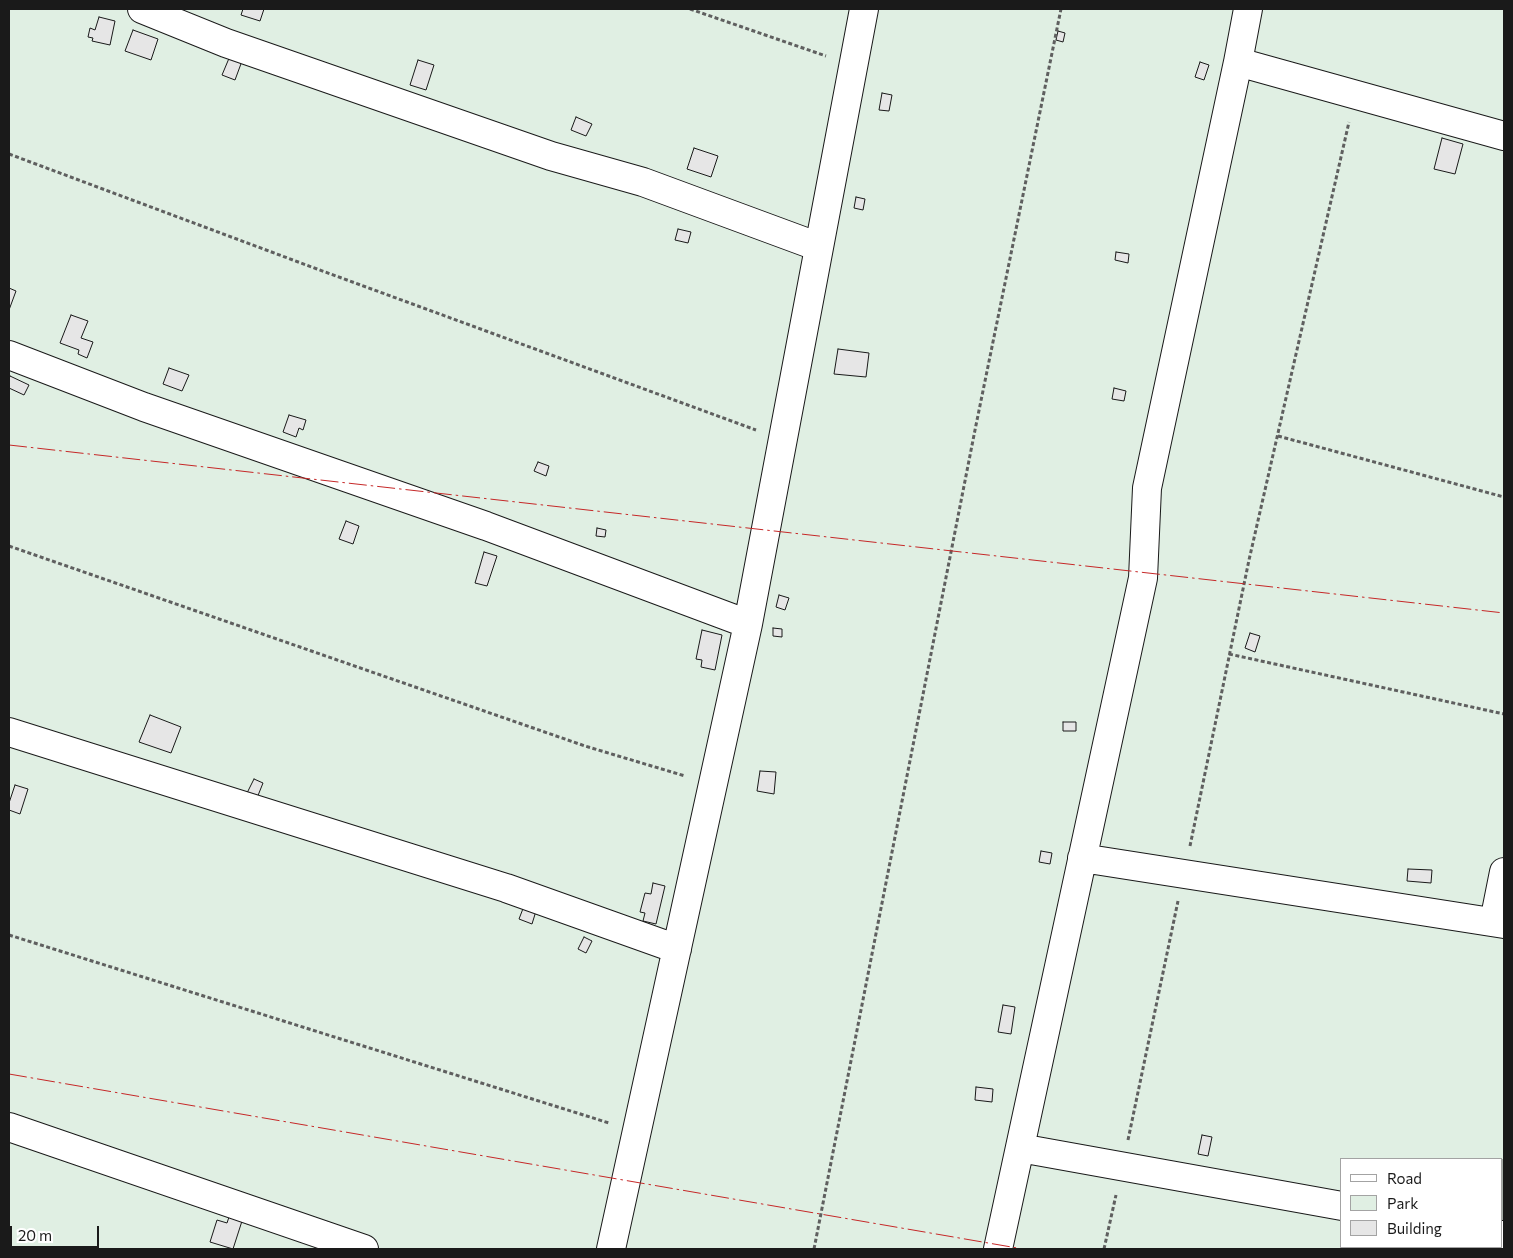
<!DOCTYPE html>
<style>
body{margin:0}
#map{position:relative;width:1513px;height:1258px;overflow:hidden;background:#fff;font-family:Commissioner,sans-serif}
canvas{display:block}
.frame{position:absolute;inset:0;border:10px solid #1a1a1a;pointer-events:none}
.legend{position:absolute;left:1340px;top:1158px;width:162px;height:90px;box-sizing:border-box;background:#fff;border:1px solid #a3a3a3;margin:0;padding:6px 9px;list-style:none;font-size:15px;color:#1a1a1a}
.legend li{display:flex;align-items:center;gap:10px;height:25px}
.legend b{width:25px;border:1px solid #a3a3a3}
.scale{position:absolute;left:10px;top:1226px;width:89px;height:22px;box-sizing:border-box;border:2px solid #1a1a1a;border-top:0;padding-left:6px;font-size:15px;line-height:18px;white-space:nowrap;color:#1a1a1a;-webkit-text-stroke:4px #fff;paint-order:stroke}
</style>
<div id="map">
<canvas width="1513" height="1258"></canvas>
<div class="frame"></div>
<ul class="legend">
<li><b style="height:6px;background:#fff"></b>Road</li>
<li><b style="height:14px;background:#e0efe3"></b>Park</li>
<li><b style="height:14px;background:#e6e6e6"></b>Building</li>
</ul>
<div class="scale">20 m</div>
</div>
<script>
const g = document.querySelector('canvas').getContext('2d');
g.lineJoin = 'round';
function fillPath(path, color) {
  g.fillStyle = color;
  g.fill(path, 'evenodd');
}
function poly(rows) {
  const path = new Path2D();
  for (const r of rows) {
    path.moveTo(r[0], r[1]);
    for (let i = 2; i < r.length; i += 2) path.lineTo(r[i], r[i + 1]);
  }
  return path;
}
function trace(path, color, width, dash) {
  g.strokeStyle = color;
  g.lineWidth = width;
  g.lineCap = dash ? 'butt' : 'round';
  g.setLineDash(dash || []);
  g.stroke(path);
}
const green = poly([
 [9,9,1504,9,1504,1249,9,1249,9,9],
 [1342,1159,1502,1159,1502,1247,1342,1247,1342,1159]
]);
const building = poly([
 [243,9,264,9,260,21,241,15,243,9],
 [99,17,115,21,110,45,92,41,93,38,88,37,90,28,95,30,99,17],
 [133,30,158,39,151,60,125,51,133,30],
 [1058,31,1065,33,1063,42,1056,40,1058,31],
 [230,56,242,61,235,80,222,75,230,56],
 [418,60,434,65,426,90,410,85,418,60],
 [1200,62,1209,65,1204,80,1195,77,1200,62],
 [882,93,892,95,889,111,879,110,882,93],
 [576,117,592,124,586,136,571,130,576,117],
 [1442,138,1463,144,1455,174,1434,169,1442,138],
 [694,148,718,156,711,177,687,169,694,148],
 [856,197,865,199,863,210,854,208,856,197],
 [678,229,691,232,688,243,675,240,678,229],
 [1116,252,1129,254,1128,263,1115,260,1116,252],
 [9,288,16,291,9,310,9,288],
 [71,315,88,321,81,338,93,342,87,358,78,354,79,350,60,343,71,315],
 [838,349,869,353,866,377,834,374,838,349],
 [169,368,189,375,182,391,163,384,169,368],
 [10,376,29,385,24,395,9,388,9,379,10,376],
 [1114,388,1126,391,1124,401,1112,399,1114,388],
 [289,415,306,420,303,430,299,428,296,437,283,432,289,415],
 [538,462,549,466,546,476,534,471,538,462],
 [346,521,359,526,353,544,339,539,346,521],
 [597,528,606,530,605,537,596,536,597,528],
 [484,552,497,556,487,586,475,583,484,552],
 [779,595,789,598,785,610,776,607,779,595],
 [773,628,782,629,782,637,773,636,773,628],
 [702,630,722,635,715,670,701,667,702,660,696,659,702,630],
 [1250,633,1260,636,1255,652,1245,648,1250,633],
 [150,715,181,727,171,753,139,742,150,715],
 [1063,722,1076,722,1076,731,1063,731,1063,722],
 [760,771,776,772,774,794,757,791,760,771],
 [254,779,263,783,257,798,247,793,254,779],
 [15,785,28,789,20,814,9,810,9,803,15,785],
 [1041,851,1052,853,1050,864,1039,862,1041,851],
 [1408,869,1432,870,1431,883,1407,881,1408,869],
 [653,883,665,886,656,924,643,921,645,913,640,912,645,893,651,894,653,883],
 [524,906,536,911,532,924,519,919,524,906],
 [584,937,592,941,586,953,578,949,584,937],
 [1003,1005,1015,1007,1011,1034,998,1032,1003,1005],
 [976,1087,993,1089,992,1102,975,1100,976,1087],
 [1202,1135,1212,1137,1208,1156,1198,1154,1202,1135],
 [229,1217,242,1221,233,1249,210,1242,217,1220,227,1223,229,1217]
]);
const path = poly([
 [690,9,826,56],
 [9,154,317,269,756,430],
 [1278,436,1504,497],
 [9,546,585,746,685,776],
 [1229,654,1504,714],
 [1190,846,1249,560,1349,122],
 [9,935,609,1123],
 [1128,1140,1178,901],
 [814,1249,975,430,1061,9],
 [1104,1249,1116,1195]
]);
const minor = poly([
 [142,9,226,43,551,156,643,182,819,247],
 [1248,9,1238,62,1504,136],
 [9,355,144,407,486,526,748,624],
 [9,732,506,888,677,949],
 [1082,858,1504,924],
 [1494,922,1504,872],
 [9,1127,364,1249],
 [1020,1148,1342,1206],
 [1502,1235,1504,1235],
 [611,1249,748,624,864,9],
 [998,1249,1143,578,1147,488,1238,62]
]);
const power = poly([
 [9,445,1504,613],
 [9,1074,1023,1249]
]);
fillPath(green, '#e0efe3');
trace(green, '#6a6a6a', 1);
fillPath(building, '#e6e6e6');
trace(building, '#1a1a1a', 1);
trace(minor, '#1a1a1a', 30);
trace(path, '#5f5f5f', 3, [4, 2.5]);
trace(minor, '#fff', 28);
trace(power, '#c62828', 1, [18, 4, 2.5, 4]);
</script>
